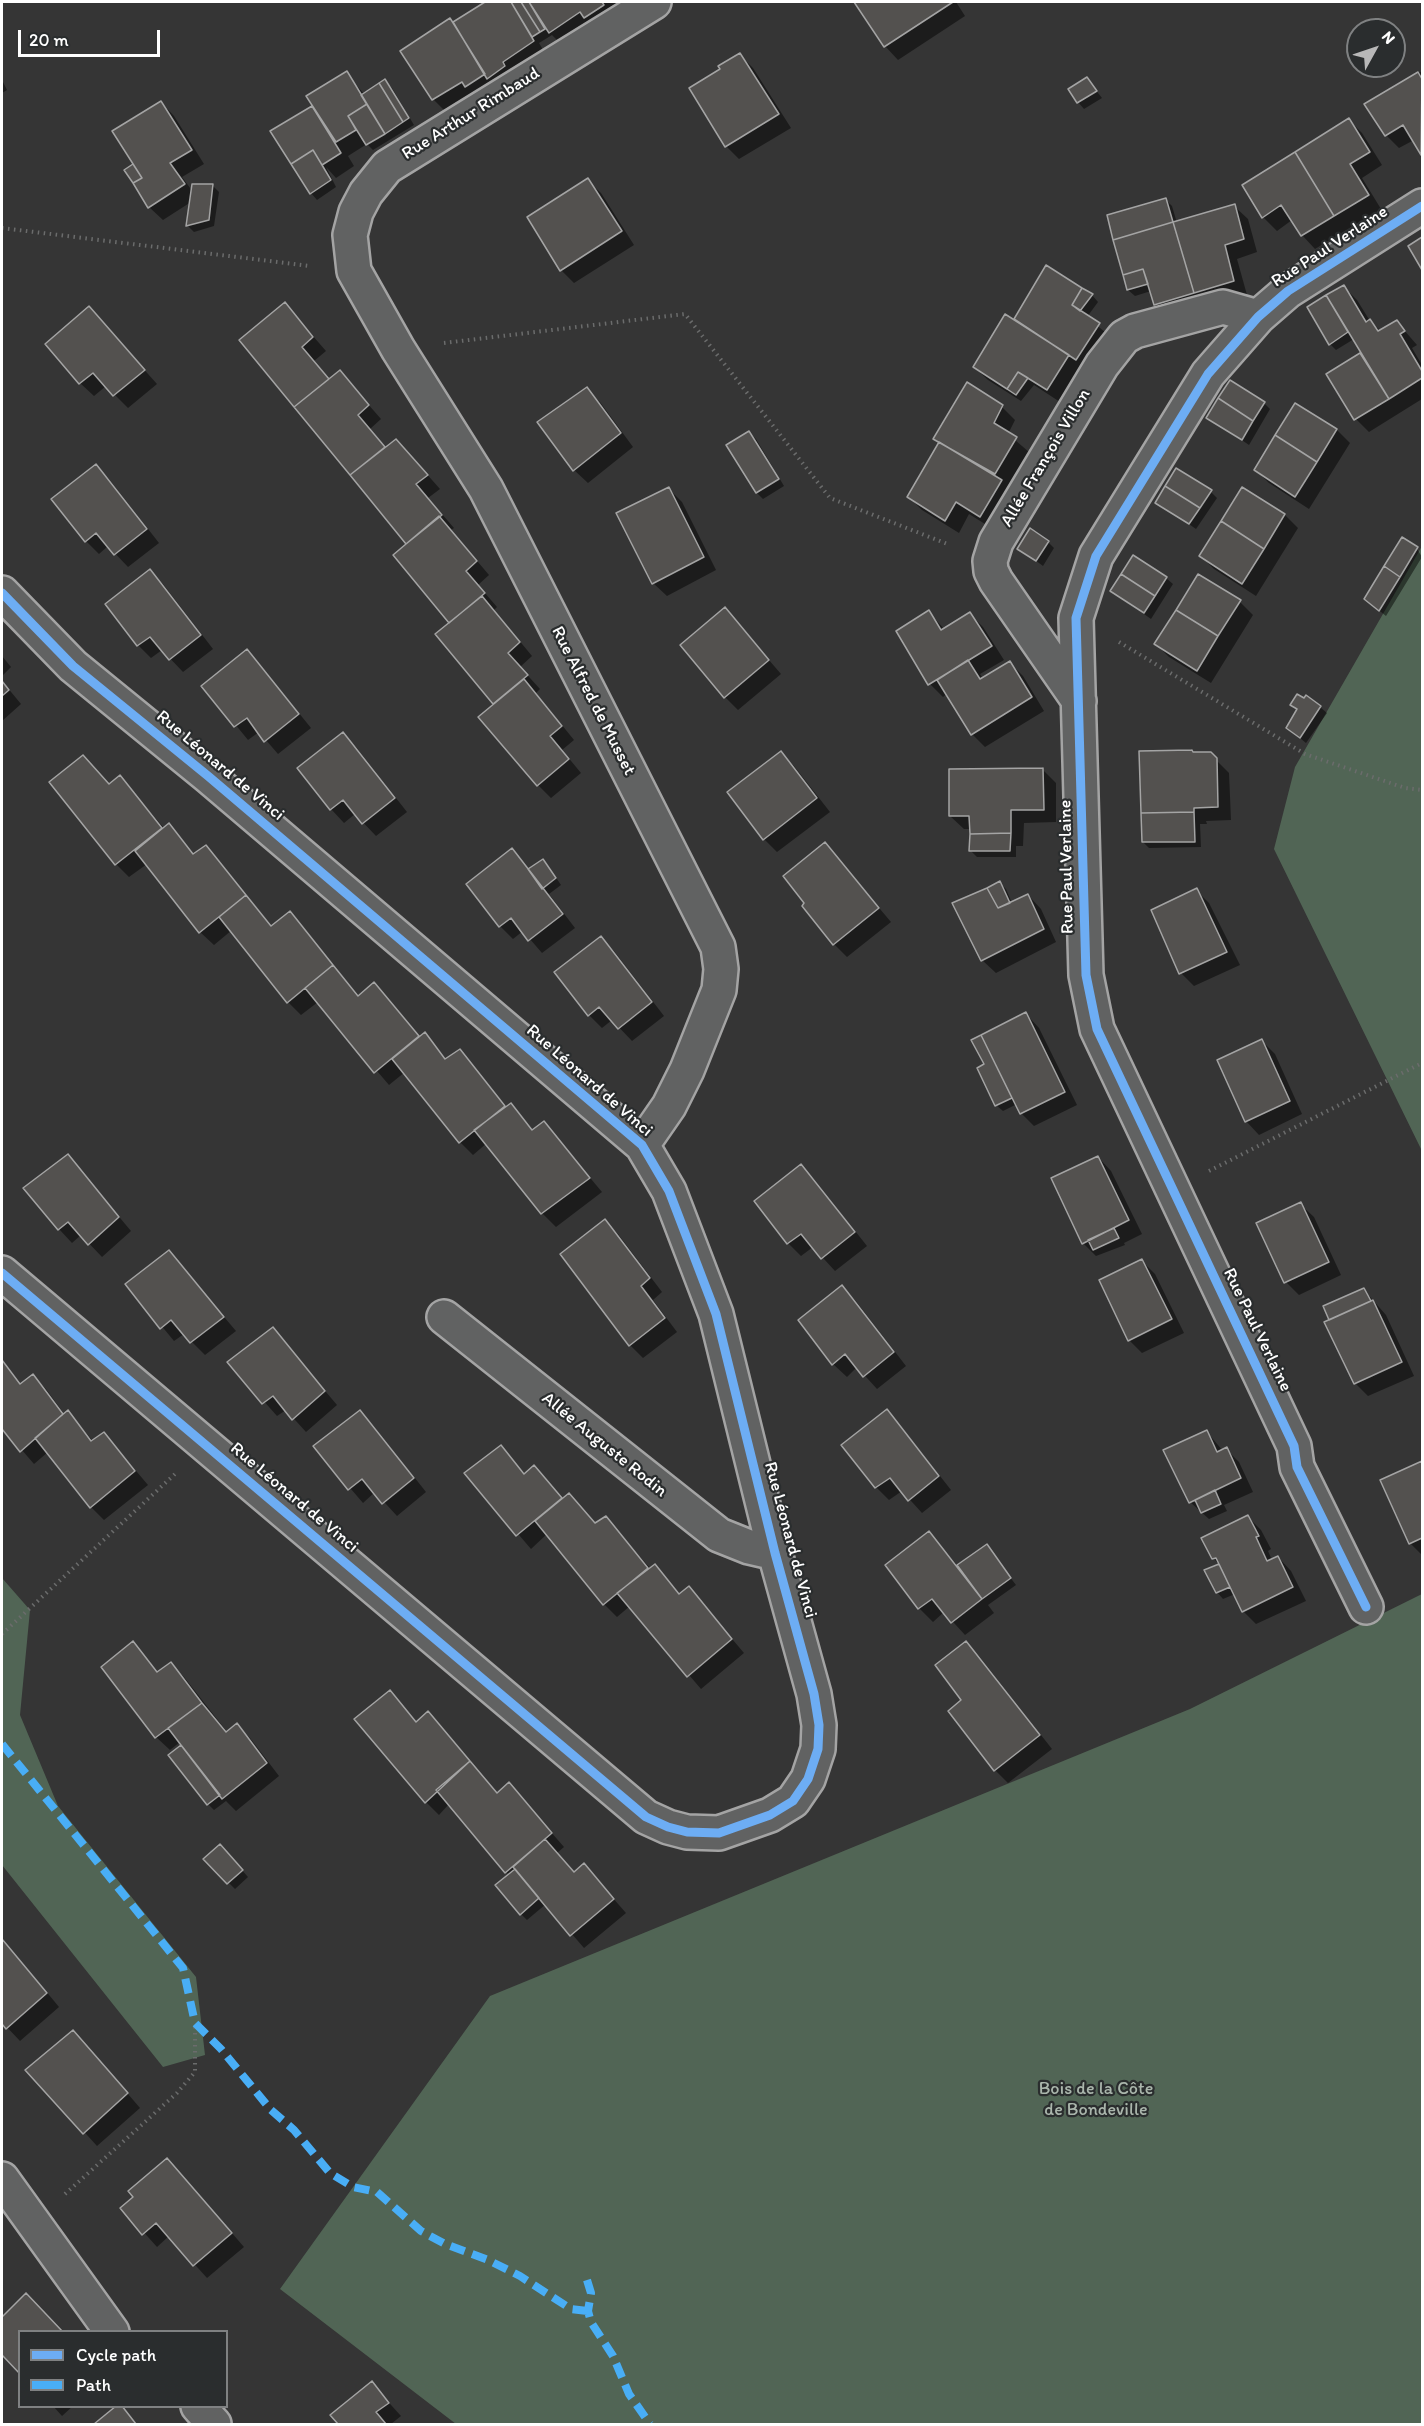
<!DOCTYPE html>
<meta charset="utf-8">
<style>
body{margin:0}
#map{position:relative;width:1424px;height:2426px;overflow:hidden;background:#353535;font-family:Itim,sans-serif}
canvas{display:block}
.frame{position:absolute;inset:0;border:3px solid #fff;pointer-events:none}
.legend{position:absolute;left:18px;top:2330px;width:210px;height:78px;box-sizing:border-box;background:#2a2d2e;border:2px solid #7f8182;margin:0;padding:8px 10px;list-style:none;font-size:18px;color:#fff}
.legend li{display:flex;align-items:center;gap:12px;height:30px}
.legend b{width:30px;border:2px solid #7f8182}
.north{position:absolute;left:1346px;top:18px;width:60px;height:60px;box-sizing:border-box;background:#2a2d2e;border:2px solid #7f8182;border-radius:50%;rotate:50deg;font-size:16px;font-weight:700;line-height:24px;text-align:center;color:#fff}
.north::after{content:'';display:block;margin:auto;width:21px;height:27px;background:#b8b8b8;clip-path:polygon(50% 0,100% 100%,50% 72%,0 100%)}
.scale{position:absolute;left:18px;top:30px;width:142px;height:27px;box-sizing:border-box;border:3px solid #fff;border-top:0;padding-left:8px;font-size:18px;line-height:21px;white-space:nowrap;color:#fff;-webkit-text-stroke:4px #2a2d2e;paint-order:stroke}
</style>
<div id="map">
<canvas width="1424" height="2426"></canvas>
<div class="frame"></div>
<ul class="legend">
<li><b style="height:8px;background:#6dadf4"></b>Cycle path</li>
<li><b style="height:8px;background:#49aef6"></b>Path</li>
</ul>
<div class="north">N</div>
<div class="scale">20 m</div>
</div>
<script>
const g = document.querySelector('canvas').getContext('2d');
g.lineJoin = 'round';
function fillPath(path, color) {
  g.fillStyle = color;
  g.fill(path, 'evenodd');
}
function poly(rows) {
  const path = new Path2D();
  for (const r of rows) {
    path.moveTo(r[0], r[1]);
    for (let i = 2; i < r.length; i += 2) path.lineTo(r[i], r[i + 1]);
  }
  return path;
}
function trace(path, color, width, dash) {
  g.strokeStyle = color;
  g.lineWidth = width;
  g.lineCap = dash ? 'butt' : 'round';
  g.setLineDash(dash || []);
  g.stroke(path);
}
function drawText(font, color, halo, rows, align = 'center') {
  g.font = font + ' Itim,sans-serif';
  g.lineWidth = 4.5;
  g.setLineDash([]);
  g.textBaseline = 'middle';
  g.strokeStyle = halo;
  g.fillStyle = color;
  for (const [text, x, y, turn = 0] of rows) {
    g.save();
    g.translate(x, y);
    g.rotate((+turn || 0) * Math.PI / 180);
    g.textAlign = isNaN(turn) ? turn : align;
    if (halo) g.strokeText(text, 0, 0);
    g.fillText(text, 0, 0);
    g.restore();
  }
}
const green = poly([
 [1422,546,1422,1151,1274,849,1295,767],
 [2,1578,30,1610,20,1715,58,1806,196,1977,205,2055,163,2067,2,1865],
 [1422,1594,1422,2424,456,2424,280,2289,490,1996,1190,1709]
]);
const shadow = poly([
 [488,2,634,2,563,46,552,35,539,43,546,55,446,112,433,99,453,24],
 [855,2,956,2,965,16,898,60,885,46],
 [740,55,753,68,791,128,739,159,726,146,723,69],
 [1422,71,1422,154,1414,140,1399,148,1386,135,1366,105],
 [346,73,364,94,385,81,392,88,414,125,373,150,367,144,348,156,354,166,336,178,326,167,336,187,317,200,311,193,272,131,314,106],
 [1087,79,1102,98,1084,109,1078,102],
 [2,80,7,90,2,93],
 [161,102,174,116,204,164,182,177,193,192,213,186,219,192,214,226,194,232,188,226,191,202,163,220,149,207,126,170,135,165],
 [1349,120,1362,133,1382,165,1362,178,1381,209,1315,249,1302,235,1292,220,1277,231,1263,217,1244,186],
 [587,180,601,193,634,245,574,283,561,270],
 [1166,200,1172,206,1177,223,1234,206,1248,219,1257,252,1237,259,1247,295,1168,318,1155,304,1151,291,1135,296,1128,290,1109,216],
 [1046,268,1092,295,1098,302,1087,317,1112,338,1083,367,1060,402,1034,385,1021,401,988,380,974,367,1015,321],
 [1344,287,1357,300,1370,321,1381,331,1397,322,1417,345,1412,348,1422,365,1422,399,1369,432,1356,419,1328,375,1362,353,1354,339,1336,350,1330,344,1325,297,1330,302],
 [285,304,326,351,314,361,330,380,340,372,381,419,370,429,386,448,409,454,440,489,428,498,454,528,451,530,489,575,478,585,497,607,494,610,532,656,520,667,540,689,536,693,574,740,562,750,581,773,551,798,538,785,495,704,437,635,451,623,408,544,241,340],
 [89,308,157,384,128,408,106,386,94,396,80,383],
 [586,389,600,402,633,447,588,483,574,470,539,422],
 [1264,403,1270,409,1249,445,1208,417],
 [1296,405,1337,430,1350,443,1309,509,1269,483,1256,470],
 [1002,407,1015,420,1008,434,1029,452,1008,488,1015,495,993,529,969,514,959,533,922,510,909,497,940,444,934,439],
 [749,432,756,439,784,486,763,499,757,493,728,445],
 [96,466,109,479,159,543,128,567,108,546,99,554,86,541],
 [1176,470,1211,492,1217,498,1196,529,1157,502],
 [669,489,682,502,716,570,667,596,653,583],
 [1243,489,1285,515,1298,528,1256,596,1214,569,1201,556],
 [1403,539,1417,549,1422,557,1386,616,1365,599],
 [1048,542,1054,548,1043,566,1019,548],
 [150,571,163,584,213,649,183,672,162,650,151,658,138,645],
 [1199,576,1240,602,1253,615,1211,683,1169,657,1156,644],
 [1166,578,1173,584,1151,619,1112,591],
 [725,609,781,674,738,710,725,697],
 [929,612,945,630,970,614,983,627,1004,660,980,674,983,679,1010,663,1023,676,1044,711,985,747,972,734,947,694,943,697,930,684],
 [247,651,260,665,311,728,278,754,259,732,248,740,204,686],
 [2,656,11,667,2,676],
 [2,681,21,704,2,721],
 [1292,705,1320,707,1327,713,1306,743,1288,728,1298,711],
 [343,734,356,747,407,812,376,836,355,814,344,823,331,809,299,768],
 [781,753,794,766,830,812,777,852,764,839],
 [1210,754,1229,773,1231,820,1206,821,1207,824,1200,824,1201,847,1149,848,1143,842],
 [1043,770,1056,783,1056,822,1024,823,1023,846,1016,846,1016,857,977,857,971,851,971,829,964,829,950,816],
 [120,777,164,828,168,825,194,855,206,847,273,927,290,913,360,997,374,984,420,1037,425,1034,447,1060,459,1051,507,1107,510,1104,534,1131,544,1123,602,1192,556,1227,542,1213,487,1143,473,1155,460,1142,405,1072,389,1085,318,1002,301,1015,288,1002,232,930,214,945,200,932,147,864,129,877,116,864,110,785],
 [825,844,891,922,847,957,834,944],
 [512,850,530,870,549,867,561,885,549,894,575,928,542,953,523,931,513,939,500,926],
 [1000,883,1006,889,1012,903,1028,895,1041,909,1056,942,996,973,982,960],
 [1196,890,1209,903,1240,965,1194,986,1181,973],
 [601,938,614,951,664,1016,632,1041,612,1020,602,1028,589,1015],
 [1026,1014,1039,1028,1077,1105,1034,1126,1021,1113,1017,1104,1003,1111,996,1105,986,1065,973,1040],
 [1262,1041,1275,1054,1302,1114,1259,1135,1246,1121],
 [68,1156,131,1231,102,1257,81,1235,72,1243,59,1229],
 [1098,1157,1111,1171,1142,1234,1124,1243,1125,1245,1096,1256,1083,1243],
 [801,1166,814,1179,867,1246,835,1271,813,1247,801,1256,788,1243],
 [1300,1204,1314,1217,1341,1275,1299,1295,1286,1282],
 [605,1221,618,1234,662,1292,653,1300,677,1332,643,1358,630,1345],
 [169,1252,236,1331,205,1355,184,1334,174,1341,127,1284],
 [1142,1261,1155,1274,1184,1333,1142,1353,1129,1340],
 [842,1287,855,1300,906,1366,877,1389,857,1367,847,1377,833,1364,800,1321],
 [1364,1290,1386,1315,1414,1376,1368,1396,1355,1383],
 [273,1329,337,1405,306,1432,286,1410,277,1416,230,1363],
 [2,1359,21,1384,33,1376,46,1389,65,1415,68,1412,93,1441,104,1433,148,1485,104,1520,91,1507,48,1452,34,1464,2,1427],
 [887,1411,900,1425,951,1490,922,1513,902,1491,889,1500,876,1487],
 [360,1412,373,1425,426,1492,397,1516,375,1492,363,1503,315,1447],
 [1207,1432,1223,1451,1226,1449,1239,1462,1253,1492,1224,1505,1227,1511,1209,1519,1190,1502],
 [501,1447,526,1475,534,1467,563,1499,582,1508,596,1524,605,1517,650,1568,654,1566,681,1595,689,1588,744,1653,701,1689,630,1606,617,1617,604,1604,547,1534,531,1549,466,1473],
 [1422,1462,1422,1555,1410,1543,1382,1481],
 [1248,1517,1261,1530,1271,1549,1268,1551,1272,1560,1278,1557,1291,1571,1306,1601,1256,1624,1243,1611,1235,1594,1223,1599,1217,1592,1220,1565,1213,1558],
 [929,1533,958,1566,986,1546,1016,1585,988,1605,994,1613,965,1635,944,1612,933,1622,919,1608,887,1566],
 [133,1643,159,1673,171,1664,184,1677,228,1733,236,1725,250,1738,279,1776,236,1811,226,1801,214,1810,208,1804,180,1742,170,1750,156,1737,103,1667],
 [966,1643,979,1656,1052,1749,1008,1783,995,1770,963,1700],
 [390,1692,417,1722,428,1713,498,1794,509,1784,564,1847,557,1853,575,1873,584,1865,626,1913,584,1948,546,1904,527,1920,521,1914,510,1876,449,1804,439,1815,426,1802],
 [226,1852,248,1877,235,1889,205,1859],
 [2,1938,59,2007,20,2041,2,2022],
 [86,2045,140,2108,97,2146,28,2070],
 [180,2173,244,2247,207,2278,169,2236,157,2247,122,2208],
 [372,2384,401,2416,391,2424,340,2424,332,2416],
 [53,2406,73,2406,62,2416],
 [119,2406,137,2424,96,2424]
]);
const building = poly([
 [485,2,511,2,534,41,503,62,505,66,487,79,453,22,485,2],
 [511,2,521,2,540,32,532,37,511,2],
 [521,2,529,2,545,29,540,32,521,2],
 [529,2,602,2,604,5,584,18,580,12,549,33,529,2],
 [854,2,953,2,884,47,854,2],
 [450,18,485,74,465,87,462,82,432,100,400,51,450,18],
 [740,53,779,114,725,147,689,88,720,69,718,66,740,53],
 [347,71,367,104,348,116,356,130,336,142,306,96,347,71],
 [1418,72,1422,79,1421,155,1403,125,1385,136,1364,104,1418,72],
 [1087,77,1097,91,1077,103,1068,89,1087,77],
 [385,79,409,118,403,122,379,83,385,79],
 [379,83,403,122,385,134,361,95,379,83],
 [161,101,192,150,170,163,185,184,148,208,133,183,142,178,112,131,161,101],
 [367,104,385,134,366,145,348,116,367,104],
 [312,106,341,153,322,165,313,150,291,164,270,131,312,106],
 [1349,118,1370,152,1350,164,1369,195,1334,216,1295,152,1349,118],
 [313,150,331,180,310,194,291,164,313,150],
 [1295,152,1334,216,1301,236,1281,205,1262,218,1242,185,1295,152],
 [133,164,142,178,133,183,124,170,133,164],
 [588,178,622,231,560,271,527,217,588,178],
 [192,184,213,184,209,220,186,226,192,184],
 [1166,198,1173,222,1113,240,1107,215,1166,198],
 [1235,204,1244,239,1225,245,1234,281,1194,293,1173,222,1235,204],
 [1173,222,1194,293,1154,305,1143,269,1123,275,1113,240,1173,222],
 [1422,237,1422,270,1408,246,1422,237],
 [1046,265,1082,288,1072,305,1100,323,1076,360,1014,319,1046,265],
 [1143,269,1148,284,1127,290,1123,275,1143,269],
 [1344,285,1366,322,1370,319,1378,331,1397,320,1405,331,1400,334,1422,371,1422,378,1389,399,1326,295,1344,285],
 [1082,288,1093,294,1080,311,1072,305,1082,288],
 [1326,295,1348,332,1329,345,1307,307,1326,295],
 [285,302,313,337,302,347,329,379,294,407,239,340,285,302],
 [89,306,145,370,113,396,93,373,79,384,45,344,89,306],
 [1005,314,1069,355,1047,390,1018,372,1007,389,973,367,1005,314],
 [1360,353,1389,399,1354,420,1326,374,1360,353],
 [340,370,369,405,358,415,385,447,350,475,294,407,340,370],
 [1018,372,1028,378,1016,395,1007,389,1018,372],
 [1230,380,1265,402,1253,421,1218,398,1230,380],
 [967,382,1003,405,994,423,1017,437,995,474,933,439,967,382],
 [587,387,621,433,573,471,537,422,587,387],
 [1218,398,1253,421,1242,440,1206,418,1218,398],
 [1295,403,1337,429,1317,462,1275,435,1295,403],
 [749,431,779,479,756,493,726,445,749,431],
 [1275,435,1317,462,1295,497,1254,470,1275,435],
 [396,439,428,475,416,484,442,515,406,544,350,475,396,439],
 [939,442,1002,480,980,517,956,502,945,521,907,497,939,442],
 [96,464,147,529,114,555,96,533,85,542,51,499,96,464],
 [1176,468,1212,490,1200,508,1165,486,1176,468],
 [1165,486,1200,508,1189,524,1155,503,1165,486],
 [669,487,704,557,652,584,616,513,669,487],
 [1242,487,1285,514,1264,549,1221,521,1242,487],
 [439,516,477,561,466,571,485,593,449,623,393,555,439,516],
 [1221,521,1264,549,1242,584,1199,556,1221,521],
 [1030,528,1049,541,1036,561,1017,549,1030,528],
 [1402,537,1418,547,1400,577,1384,566,1402,537],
 [1133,555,1167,577,1155,596,1121,574,1133,555],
 [1384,566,1400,577,1379,611,1364,599,1384,566],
 [150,569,201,635,169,660,150,637,137,646,105,604,150,569],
 [1121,574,1155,596,1144,613,1110,591,1121,574],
 [1198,574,1241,600,1218,636,1176,610,1198,574],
 [482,596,520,642,508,653,528,675,493,704,435,634,482,596],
 [725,607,769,660,724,698,680,645,725,607],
 [929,610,941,630,970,612,992,646,928,685,896,631,929,610],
 [1176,610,1218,636,1197,671,1154,644,1176,610],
 [247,649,299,714,264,742,247,718,234,727,201,686,247,649],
 [968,660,980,679,1010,661,1032,697,971,735,937,680,968,660],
 [524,679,562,726,550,736,569,759,537,786,478,717,524,679],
 [2,681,9,690,2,696,2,681],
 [1297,694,1304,698,1306,695,1321,706,1300,738,1286,728,1297,709,1290,705,1297,694],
 [343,732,395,798,362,824,343,800,330,810,297,768,343,732],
 [1192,750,1193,752,1211,752,1217,758,1218,807,1194,808,1194,812,1141,813,1139,751,1192,750],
 [781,751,817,798,763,840,727,792,781,751],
 [83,755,109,784,120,775,162,828,115,865,49,782,83,755],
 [1043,768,1044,810,1011,810,1011,833,970,834,969,816,949,816,949,769,1043,768],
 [1194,812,1195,842,1142,842,1141,813,1194,812],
 [169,823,193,854,206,845,246,895,199,933,135,851,169,823],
 [1011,833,1010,851,969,851,970,834,1011,833],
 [825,842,879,908,833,945,802,906,804,903,783,876,825,842],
 [512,848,563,914,528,941,511,918,499,927,466,884,512,848],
 [543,859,556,878,542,889,528,869,543,859],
 [1000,881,1010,903,998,908,987,888,1000,881],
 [987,888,998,908,1028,894,1044,929,981,961,952,903,987,888],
 [1197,888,1227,952,1179,974,1151,910,1197,888],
 [246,895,271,926,290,911,333,965,287,1003,219,917,246,895],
 [601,936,652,1002,618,1029,599,1007,588,1016,554,972,601,936],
 [333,965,358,996,374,982,419,1036,374,1073,305,988,333,965],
 [1026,1012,1065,1092,1020,1114,981,1035,1026,1012],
 [425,1032,445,1059,460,1049,505,1106,459,1143,392,1059,425,1032],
 [981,1035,1012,1098,995,1106,977,1068,984,1064,971,1040,981,1035],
 [1262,1039,1290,1101,1245,1122,1217,1060,1262,1039],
 [511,1103,532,1130,544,1121,590,1178,541,1214,474,1130,511,1103],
 [68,1154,119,1217,88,1245,68,1222,58,1230,23,1188,68,1154],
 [1098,1156,1129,1220,1082,1244,1051,1178,1098,1156],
 [801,1164,855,1232,821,1259,801,1234,787,1244,754,1201,801,1164],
 [1301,1202,1329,1262,1284,1283,1256,1223,1301,1202],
 [605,1219,650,1278,641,1286,665,1318,629,1346,560,1254,605,1219],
 [1114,1228,1119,1238,1093,1250,1088,1240,1114,1228],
 [169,1250,224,1317,190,1343,171,1320,160,1329,125,1284,169,1250],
 [1142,1259,1172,1319,1128,1341,1099,1280,1142,1259],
 [842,1285,894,1352,863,1377,845,1354,832,1365,798,1320,842,1285],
 [1364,1288,1371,1301,1329,1320,1323,1306,1364,1288],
 [1373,1300,1402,1362,1354,1384,1324,1322,1373,1300],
 [273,1327,325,1391,292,1420,273,1396,262,1404,227,1362,273,1327],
 [2,1360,20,1384,33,1374,63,1414,20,1452,2,1429,2,1360],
 [887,1409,939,1476,908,1501,890,1478,875,1488,841,1445,887,1409],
 [68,1410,91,1441,104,1432,135,1471,90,1508,35,1438,68,1410],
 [360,1410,414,1478,382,1504,362,1479,348,1490,313,1446,360,1410],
 [1207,1430,1217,1452,1227,1447,1241,1478,1189,1503,1163,1450,1207,1430],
 [501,1445,524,1474,534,1465,562,1498,516,1536,464,1473,501,1445],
 [1422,1461,1422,1538,1409,1544,1380,1480,1422,1461],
 [1215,1490,1221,1504,1201,1513,1195,1500,1215,1490],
 [569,1493,595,1523,606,1516,648,1568,603,1605,535,1521,569,1493],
 [1248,1515,1259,1536,1256,1537,1267,1561,1278,1556,1293,1587,1242,1612,1216,1558,1212,1559,1201,1538,1248,1515],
 [929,1531,982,1599,951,1623,932,1599,918,1609,885,1565,929,1531],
 [987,1544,1011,1578,982,1599,957,1565,987,1544],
 [655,1564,679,1594,689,1586,732,1639,687,1677,617,1593,655,1564],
 [1219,1564,1230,1587,1216,1593,1204,1570,1219,1564],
 [133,1641,157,1672,171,1662,202,1703,155,1738,101,1667,133,1641],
 [966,1641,1040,1735,994,1771,948,1711,961,1700,935,1665,966,1641],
 [390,1690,416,1722,428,1711,470,1761,425,1803,354,1719,390,1690],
 [202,1703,226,1732,237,1723,267,1763,222,1799,168,1728,202,1703],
 [181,1745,220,1795,207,1805,168,1755,181,1745],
 [470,1761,497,1793,509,1782,552,1833,505,1873,436,1790,470,1761],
 [545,1839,574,1872,584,1863,614,1899,570,1936,513,1867,545,1839],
 [220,1844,243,1870,227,1884,203,1859,220,1844],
 [515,1869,539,1898,520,1915,495,1885,515,1869],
 [2,1939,47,1993,6,2029,2,2024,2,1939],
 [73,2030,128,2093,83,2134,25,2070,73,2030],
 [167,2158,232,2233,193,2266,156,2223,142,2235,120,2208,133,2197,128,2191,167,2158],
 [26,2293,63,2332,20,2332,20,2374,2,2355,2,2317,26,2293],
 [372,2381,389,2403,376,2412,386,2424,338,2424,330,2415,372,2381],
 [116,2406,122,2406,136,2424,94,2424,116,2406]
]);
const path = poly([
 [2,228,310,266],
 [444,343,685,314,830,498,950,545],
 [1119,642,1305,754,1405,788,1422,790],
 [1209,1171,1422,1063],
 [2,1634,175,1474],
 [65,2194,177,2093,195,2072,195,2023]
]);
const street = poly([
 [2,593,73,666,208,776,642,1145,669,1191,716,1314,775,1553,814,1694,819,1725,818,1749,808,1779,793,1801,770,1815,719,1833,687,1832,668,1827,646,1817,2,1273],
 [1079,701,996,581,991,571,990,561,996,542,1102,365,1124,337,1135,331,1223,307,1258,317],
 [642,1145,669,1106,687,1070,719,990,721,969,718,947,486,489,398,349,354,271,350,235,356,212,366,193,387,167,654,2],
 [444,1317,719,1535,749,1547,775,1553],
 [1366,1607,1297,1467,1294,1446,1097,1029,1086,975,1076,618,1096,556,1208,374,1258,317,1288,291,1422,206],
 [2,2179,112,2332],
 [198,2406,214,2424]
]);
const quiet = poly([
 [2,1744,183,1968,195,2023,221,2049,271,2110,294,2130,330,2173,353,2187,377,2192,421,2231,445,2244,488,2260,520,2276,571,2309,588,2311],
 [587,2280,591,2293,588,2311,591,2322,613,2356,629,2394,650,2424]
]);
const cycleway = poly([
 [2,593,73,666,208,776,642,1145,669,1191,716,1314,775,1553,814,1694,819,1725,818,1749,808,1779,793,1801,770,1815,719,1833,687,1832,668,1827,646,1817,2,1273],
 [1366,1607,1297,1467,1294,1446,1097,1029,1086,975,1076,618,1096,556,1208,374,1258,317,1288,291,1422,206]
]);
const streetNames = [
 ["Rue Arthur Rimbaud",471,114,-32],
 ["Rue Paul Verlaine",1330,247,-33],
 ["Allée François Villon",1046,458,-59],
 ["Rue Alfred de Musset",593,701,63],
 ["Rue Léonard de Vinci",220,766,40],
 ["Rue Paul Verlaine",1067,867,-91],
 ["Rue Léonard de Vinci",589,1081,41],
 ["Rue Paul Verlaine",1257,1330,64],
 ["Allée Auguste Rodin",604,1445,39],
 ["Rue Léonard de Vinci",294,1498,40],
 ["Rue Léonard de Vinci",790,1540,75]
];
const parkNames = [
 ["Bois de la Côte",1096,2089],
 ["de Bondeville",1096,2110]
];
fillPath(green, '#516555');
fillPath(shadow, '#0007');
fillPath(building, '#53514f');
trace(building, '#a4a4a4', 1.5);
trace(street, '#a4a4a4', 38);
trace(path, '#6b6c6c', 4, [1.5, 4.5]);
trace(street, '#616262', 33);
trace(quiet, '#49aef6', 8, [15, 8]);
trace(cycleway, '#6dadf4', 9);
drawText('18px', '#fff', '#2a2d2e', streetNames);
drawText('18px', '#aab6ac', '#2a2d2e', parkNames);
</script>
